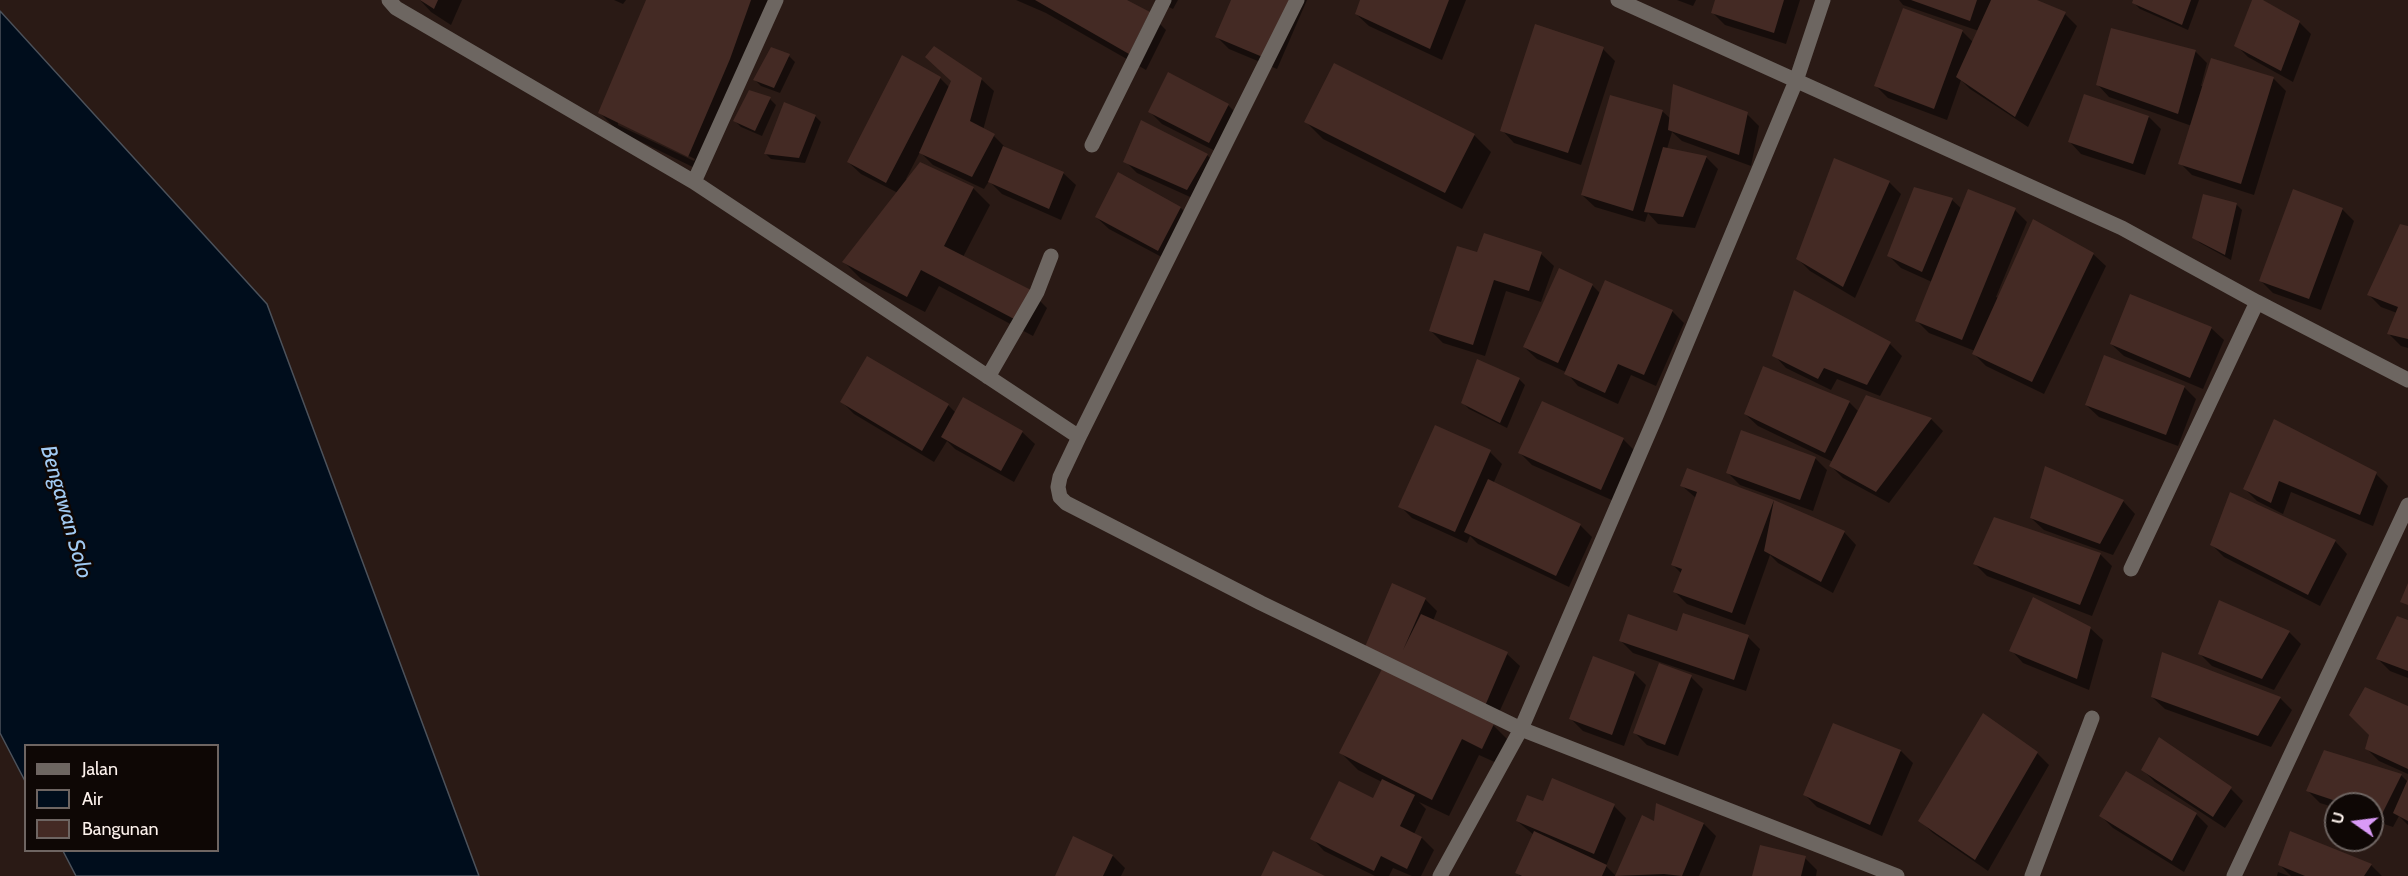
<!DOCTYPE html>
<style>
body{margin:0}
#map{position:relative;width:2408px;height:876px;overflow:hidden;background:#2a1a15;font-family:Cabin,sans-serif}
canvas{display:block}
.legend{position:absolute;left:24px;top:744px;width:195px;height:108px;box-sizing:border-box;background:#0e0705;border:2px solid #6e6562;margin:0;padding:8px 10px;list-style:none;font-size:18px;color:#fdf2ed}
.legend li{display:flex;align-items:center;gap:12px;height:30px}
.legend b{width:30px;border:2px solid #6e6562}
.north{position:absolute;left:2324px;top:792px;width:60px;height:60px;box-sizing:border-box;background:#0e0705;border:2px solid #6e6562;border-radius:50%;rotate:284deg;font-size:16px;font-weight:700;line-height:24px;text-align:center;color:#fdf2ed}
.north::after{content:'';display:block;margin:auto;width:21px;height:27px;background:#d99af7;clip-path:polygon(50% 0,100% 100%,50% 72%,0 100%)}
</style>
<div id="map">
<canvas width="2408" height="876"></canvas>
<ul class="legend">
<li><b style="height:8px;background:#6d6661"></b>Jalan</li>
<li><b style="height:16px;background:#000d1c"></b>Air</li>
<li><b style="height:16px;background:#442a24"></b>Bangunan</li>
</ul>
<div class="north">U</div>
</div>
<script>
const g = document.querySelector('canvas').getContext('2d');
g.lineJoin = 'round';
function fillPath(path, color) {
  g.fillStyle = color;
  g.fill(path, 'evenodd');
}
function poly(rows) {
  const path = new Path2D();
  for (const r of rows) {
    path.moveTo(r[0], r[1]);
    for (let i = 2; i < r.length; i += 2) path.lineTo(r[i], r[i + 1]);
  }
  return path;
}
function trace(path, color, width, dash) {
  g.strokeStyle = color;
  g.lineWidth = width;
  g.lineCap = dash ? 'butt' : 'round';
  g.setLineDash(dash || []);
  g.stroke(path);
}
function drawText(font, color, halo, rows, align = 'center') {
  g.font = font + ' Cabin,sans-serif';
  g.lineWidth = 5;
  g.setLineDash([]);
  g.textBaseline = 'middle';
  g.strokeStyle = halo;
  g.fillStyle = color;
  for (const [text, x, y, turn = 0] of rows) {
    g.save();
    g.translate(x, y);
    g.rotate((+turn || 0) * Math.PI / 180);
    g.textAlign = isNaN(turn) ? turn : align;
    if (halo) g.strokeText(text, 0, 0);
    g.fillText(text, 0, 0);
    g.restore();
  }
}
const water = poly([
 [0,11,267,304,479,876,76,876,63,851,218,850,218,746,26,746,25,781,0,733,0,11]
]);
const shadow = poly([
 [420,0,462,0,451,25,431,12],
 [614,0,626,0,623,4],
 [648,0,774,0,705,173,617,130,600,113],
 [618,121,695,159,694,161,618,125],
 [1016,0,1124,0,1149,13,1166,30,1146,70,1046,13],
 [1154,0,1178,0,1173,9],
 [1233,0,1307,0,1277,69,1229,49,1217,37],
 [1362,0,1466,0,1442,60,1369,26,1356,14],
 [1677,0,1696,0,1693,6],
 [1717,0,1800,0,1786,44,1725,25,1713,13],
 [1899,0,2033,0,2065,14,2077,26,2028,127,1970,89,1961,80,1947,120,1888,98,1876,86,1962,31,1974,43,1979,31,1903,5],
 [2135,0,2199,0,2188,30,2140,9,2134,3],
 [2254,0,2259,0,2299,22,2311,34,2293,82,2248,57,2236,45],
 [1603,49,1615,61,1581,165,1514,143,1502,130],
 [2195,51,2207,63,2201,86,2204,86,2212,59,2274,79,2286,91,2254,195,2192,175,2180,163,2192,126,2109,97,2097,84],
 [789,56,795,62,780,93,761,86,755,80],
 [940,78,950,88,981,79,994,91,983,130,994,136,1006,148,1063,173,1076,185,1061,220,1002,194,989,181,984,189,933,165,920,152,906,179,973,188,990,205,963,257,1030,291,1047,308,1033,336,939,286,925,312,861,279,844,262,898,193,861,174,848,162],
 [750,91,770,99,776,105,762,136,741,127,735,121],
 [2084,96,2149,117,2161,129,2145,175,2081,154,2069,141],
 [1228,105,1240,117,1221,154,1162,124,1150,112],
 [1662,111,1671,119,1747,114,1759,126,1751,166,1682,141,1672,132,1667,149,1706,157,1718,169,1695,228,1658,224,1648,213,1645,222,1595,207,1582,195],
 [815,116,821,122,805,163,771,159,765,153],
 [1306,122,1474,135,1491,152,1462,209,1323,139],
 [1207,155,1219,167,1199,201,1137,173,1125,161],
 [1118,174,1181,208,1193,220,1171,262,1109,229,1096,217],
 [1889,182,1901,194,1855,298,1810,271,1798,259],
 [1952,200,1962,209,2015,210,2027,222,1996,297,1999,298,2093,254,2106,266,2044,394,1986,366,1974,354,1975,351,1929,333,1917,321,1932,282,1901,268,1889,256],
 [2236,204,2242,210,2231,260,2200,243,2194,237],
 [2342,209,2354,221,2321,310,2273,293,2261,281],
 [2408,227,2408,348,2401,346,2389,334,2397,313,2381,307,2369,295],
 [1478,254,1541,254,1554,266,1541,302,1506,291,1485,356,1443,343,1431,331],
 [1592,285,1601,294,1672,311,1684,323,1656,386,1631,375,1618,404,1578,386,1566,372,1537,359,1524,347],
 [2211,328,2224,340,2203,389,2124,356,2111,344],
 [1890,344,1902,356,1880,396,1837,379,1831,390,1786,368,1774,355],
 [1764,368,1849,402,1859,412,1867,397,1931,419,1943,431,1889,503,1843,478,1831,466,1833,462,1758,426,1745,414],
 [1519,379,1525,385,1507,428,1469,409,1463,403],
 [2184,387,2196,399,2178,446,2099,417,2086,405],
 [964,399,1022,432,1035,444,1014,482,955,449,947,441,934,462,854,414,842,402,948,405,956,413],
 [2275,421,2376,474,2388,486,2373,526,2291,492,2283,514,2257,501,2245,489],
 [1623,439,1635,451,1614,501,1532,465,1520,453],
 [1490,452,1502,464,1493,484,1580,525,1592,537,1569,587,1478,544,1470,536,1467,543,1412,518,1400,506],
 [1815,458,1827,470,1813,511,1740,485,1728,473],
 [1688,470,1774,501,1844,532,1856,545,1833,593,1778,563,1770,555,1745,625,1687,604,1675,592,1682,574,1672,564,1696,498,1682,486],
 [2123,501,2135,514,2113,555,2044,530,2031,518],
 [2335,541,2347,554,2320,606,2224,557,2212,545],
 [2100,554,2112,566,2092,616,1987,576,1975,564],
 [1425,599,1437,611,1433,621,1507,654,1520,666,1497,717,1377,661],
 [2408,622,2408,678,2390,671,2378,659],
 [2090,628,2103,640,2089,690,2023,663,2011,650],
 [2289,632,2301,644,2274,690,2212,666,2200,654],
 [1678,633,1748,637,1760,649,1746,691,1633,653,1621,641],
 [1384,669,1493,725,1510,742,1499,764,1479,755,1449,816,1419,802,1426,809,1414,834,1422,838,1434,850,1421,876,1412,876,1393,868,1389,876,1375,876,1324,851,1312,838,1374,800,1382,782,1358,770,1341,753],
 [1634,673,1646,685,1624,746,1583,731,1571,719],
 [1691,677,1703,689,1678,756,1647,745,1635,733],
 [2152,697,2280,698,2292,710,2271,747,2165,709],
 [2408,708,2408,774,2379,761,2367,749],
 [2159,740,2231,789,2243,801,2225,828,2155,782,2143,770],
 [1901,751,1913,763,1882,836,1817,807,1805,795],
 [2037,753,2049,765,1988,871,1933,833,1920,821],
 [2401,775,2408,782,2408,825,2399,816,2393,827,2372,820,2372,804,2336,804,2336,808,2320,803,2308,791],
 [1543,803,1614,806,1626,818,1606,866,1616,876,1520,876,1517,872,1534,835,1517,821],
 [1657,805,1704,824,1716,836,1699,876,1617,876,1643,817,1655,824],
 [2196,814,2208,826,2184,872,2113,828,2101,816],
 [1113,856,1125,868,1121,876,1057,876],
 [1805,858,1817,870,1816,876,1753,876],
 [2280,865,2371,865,2382,876,2291,876],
 [2278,872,2289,876,2277,876]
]);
const building = poly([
 [420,0,438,0,434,9],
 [646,0,751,0,730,59,688,157,598,113],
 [1035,0,1127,0,1150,12,1129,54],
 [1231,0,1290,0,1265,58,1215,37],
 [1360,0,1449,0,1430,49,1355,14],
 [1715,0,1784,0,1774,33,1711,13],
 [1911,0,1977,0,1970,21],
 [1991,0,2037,0,2066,12,2015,117,1956,77],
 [2133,0,2191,0,2182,25,2132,3],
 [2252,0,2263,0,2300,21,2281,71,2234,46],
 [1903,8,1963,30,1934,109,1874,86],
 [1535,24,1604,47,1568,153,1500,131],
 [2111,28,2196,50,2178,114,2096,85],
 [934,46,982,78,970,121,995,134,972,177,919,153,951,81,925,57],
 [771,47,790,54,774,88,753,80],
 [902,55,941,77,886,183,847,162],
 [2211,58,2274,77,2241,184,2178,164],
 [1334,63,1475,134,1445,193,1304,122],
 [1168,72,1229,104,1209,143,1148,112],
 [1673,84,1748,112,1739,155,1668,130],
 [749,90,771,97,755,131,733,121],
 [2084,94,2149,116,2133,164,2068,142],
 [1610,95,1663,110,1633,211,1581,195],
 [784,102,816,115,799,158,764,154],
 [1141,120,1208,154,1187,190,1123,162],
 [1003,146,1064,172,1049,209,988,182],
 [1663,147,1707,156,1683,217,1644,212],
 [1834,158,1890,181,1843,287,1796,259],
 [920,162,974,187,944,246,1031,290,1016,320,921,270,907,297,842,262],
 [1118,172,1181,207,1158,251,1095,217],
 [1914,187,1953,198,1922,272,1887,256],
 [1968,189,2016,208,1962,340,1915,321],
 [2293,189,2343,208,2309,299,2259,281],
 [2203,194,2237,203,2225,255,2192,238],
 [2033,219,2094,253,2032,382,1972,354],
 [2400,224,2408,226,2408,339,2387,334,2398,307,2367,295],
 [1484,233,1542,252,1529,291,1494,280,1473,345,1429,331,1457,246,1477,252],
 [1559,268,1593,284,1558,363,1523,347],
 [1605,280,1673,310,1644,375,1618,364,1605,393,1564,374],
 [1794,290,1891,342,1867,385,1824,368,1818,379,1772,356],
 [2130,294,2212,327,2190,378,2110,344],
 [2104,355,2185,386,2166,435,2085,405],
 [867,356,949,404,922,451,840,402],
 [1477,359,1520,378,1500,423,1461,403],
 [1763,366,1850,401,1825,453,1744,414],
 [1866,395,1932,418,1876,492,1829,466],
 [963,397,1023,431,1001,471,941,437],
 [1542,401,1624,438,1601,490,1518,453],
 [2274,419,2377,472,2360,515,2279,481,2271,503,2243,489],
 [1435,425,1491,450,1455,532,1398,507],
 [1741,430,1816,457,1800,500,1726,473],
 [2045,466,2124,500,2100,544,2030,518],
 [1687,468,1774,500,1732,613,1673,592,1682,569,1671,565,1697,492,1680,486],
 [1488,479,1581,524,1556,576,1464,532],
 [2230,492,2336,540,2308,595,2210,545],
 [1774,500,1845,531,1821,582,1764,551],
 [1994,517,2101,553,2080,605,1973,564],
 [1392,583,1426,598,1403,650,1421,614,1508,652,1485,706,1364,649],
 [2408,583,2408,605,2400,602],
 [2033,597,2091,627,2077,679,2009,651],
 [2219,600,2290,631,2262,679,2198,654],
 [1683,613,1749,635,1734,680,1619,641,1628,614,1677,631],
 [2397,616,2408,620,2408,671,2376,659],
 [2162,652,2281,697,2258,736,2151,697],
 [1593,656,1635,672,1612,735,1569,719],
 [1659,663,1692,675,1665,745,1633,733],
 [1383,667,1494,724,1482,749,1462,739,1432,800,1339,753],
 [2365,687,2408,706,2408,769,2365,749,2369,735,2349,715],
 [1983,713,2038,752,1975,860,1918,821],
 [1833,723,1901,750,1870,825,1803,795],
 [2159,737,2232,787,2213,817,2141,770],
 [2324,750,2402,774,2381,816,2372,813,2372,804,2345,804,2306,791],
 [2126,771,2197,813,2172,861,2099,816],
 [1552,778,1615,804,1594,854,1516,821,1527,795,1543,801],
 [1382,779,1415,795,1400,826,1422,837,1407,869,1381,856,1374,871,1310,839,1339,781,1373,798],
 [2408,779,2408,821,2393,813],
 [1656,803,1704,823,1682,876,1664,874,1615,876,1642,815,1654,821],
 [1534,831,1607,865,1602,876,1522,876,1515,873],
 [2290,831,2372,864,2364,876,2305,876,2278,865],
 [1073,836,1113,855,1103,876,1055,876],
 [1760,845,1806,856,1801,876,1752,876],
 [1273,851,1325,876,1261,876]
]);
const street = poly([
 [389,0,396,8,694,182,1079,437],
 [1297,0,1079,437,1060,477,1058,487,1060,497,1066,503,1261,603,1521,729,1897,876],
 [1618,0,2122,228,2257,302,2408,380],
 [1092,145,1164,0],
 [694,182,776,0],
 [988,377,1037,292,1051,256],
 [2131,569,2257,302],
 [1440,876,1521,729,1656,416,1796,81,1823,0],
 [2032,876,2092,718],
 [2234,876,2408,505]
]);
const waterNames = [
 ["Bengawan Solo",66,512,74]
];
fillPath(water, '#000d1c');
trace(water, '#4c525b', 1.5);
fillPath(shadow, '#0007');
fillPath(building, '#442a24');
trace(street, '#6d6661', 15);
drawText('italic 22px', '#a2caf2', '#0e0705', waterNames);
</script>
